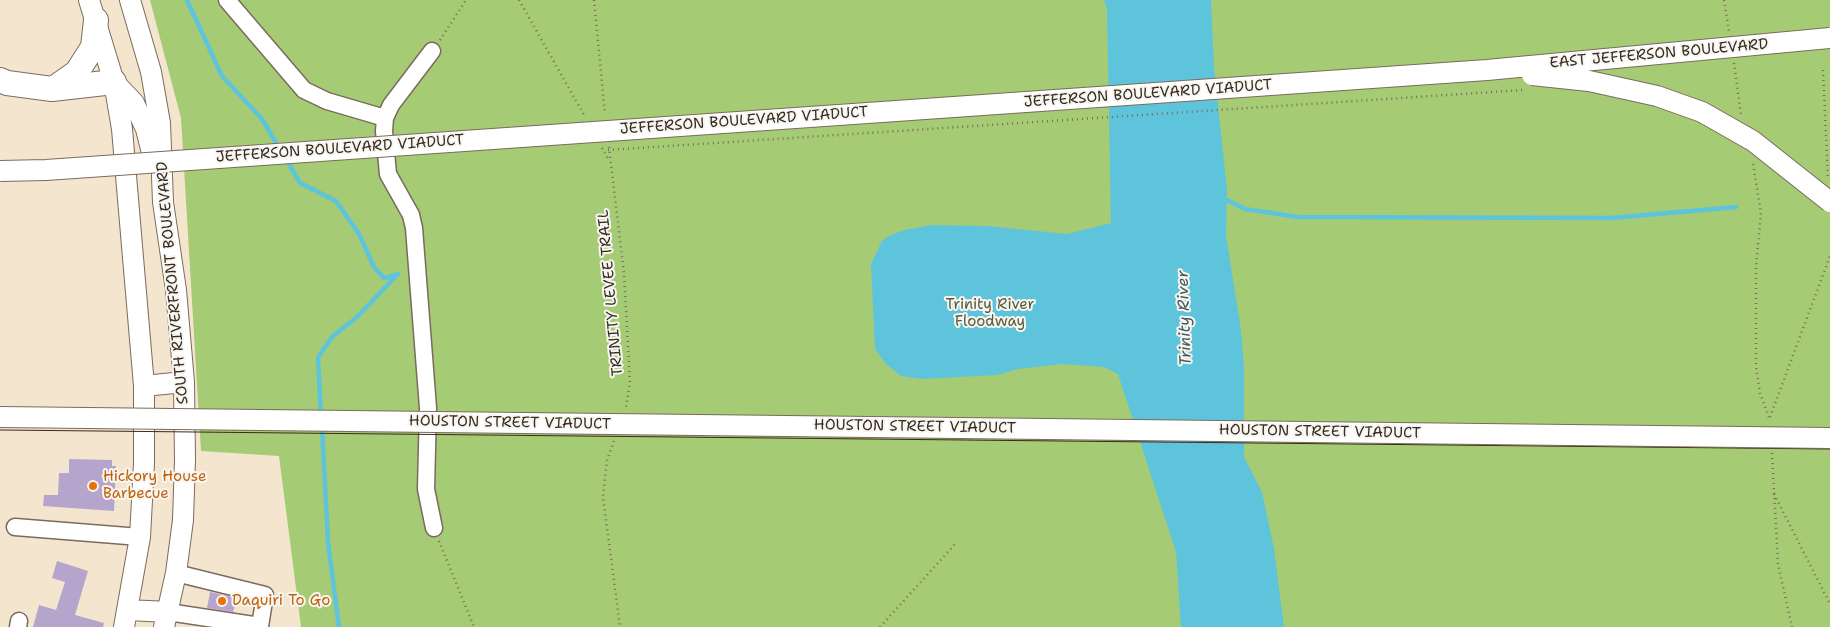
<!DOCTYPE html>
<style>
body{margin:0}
canvas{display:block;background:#f4e5cf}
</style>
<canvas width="1830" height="627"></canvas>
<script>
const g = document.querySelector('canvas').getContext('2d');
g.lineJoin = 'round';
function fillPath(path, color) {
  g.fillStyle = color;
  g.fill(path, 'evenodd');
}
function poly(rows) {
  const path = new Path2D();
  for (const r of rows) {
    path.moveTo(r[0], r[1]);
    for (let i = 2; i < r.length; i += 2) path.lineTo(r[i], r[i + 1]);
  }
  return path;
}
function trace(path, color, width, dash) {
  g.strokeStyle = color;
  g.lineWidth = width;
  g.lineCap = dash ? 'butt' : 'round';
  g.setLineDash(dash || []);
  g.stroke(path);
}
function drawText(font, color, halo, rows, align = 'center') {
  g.font = font + ' "Shantell Sans",sans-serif';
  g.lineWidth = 4;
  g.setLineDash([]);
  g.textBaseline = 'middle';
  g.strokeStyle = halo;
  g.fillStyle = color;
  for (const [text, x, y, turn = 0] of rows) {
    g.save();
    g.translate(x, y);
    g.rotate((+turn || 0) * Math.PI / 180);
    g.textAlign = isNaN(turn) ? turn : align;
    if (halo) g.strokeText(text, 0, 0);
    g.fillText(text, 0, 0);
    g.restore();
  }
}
const green = poly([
 [150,0,1830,0,1830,627,301,627,279,456,201,451,181,118]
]);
const water = poly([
 [1104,0,1211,0,1214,67,1227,190,1226,235,1241,330,1244,368,1244,457,1262,492,1274,549,1284,627,1181,627,1176,552,1118,374,1104,367,1062,364,1018,369,997,375,922,379,901,376,886,364,875,349,871,264,882,241,889,236,904,230,932,225,987,226,1067,234,1111,223,1107,9]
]);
const stream = poly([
 [187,0,222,76,262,119,279,148],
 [286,159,300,183,336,201,359,234,374,267,384,278,396,275],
 [1223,198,1245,209,1298,217,1612,218,1736,207],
 [321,417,318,357,333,336,356,318,398,274],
 [322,427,328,542,339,627]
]);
const building = poly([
 [69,459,112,460,112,466,116,466,114,511,43,506,44,495,58,495,59,473,69,473],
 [57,561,88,571,75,615,104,623,103,627,33,627,39,605,56,610,65,582,52,578],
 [210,592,237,598,233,612,207,608]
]);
const path = poly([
 [519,0,584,115],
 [594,0,605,114],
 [1724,0,1729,31],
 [440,40,466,0],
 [1734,63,1741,115],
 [1823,70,1828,179],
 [609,147,624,274,630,382,626,407],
 [602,148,609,160],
 [1753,164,1761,213,1756,267,1756,367,1760,393,1770,420],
 [1770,417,1830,256],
 [614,441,607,460,603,497,620,627],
 [1772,453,1778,564,1792,627],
 [1774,494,1830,604],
 [439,541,474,627],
 [880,627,957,542]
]);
const minor = poly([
 [227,0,304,90,327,101,385,118],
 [432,51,391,105,385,118,384,131,388,174,411,215,414,228,428,408,426,489,434,528],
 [15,527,140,537],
 [168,612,260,626,265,595,176,573],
 [18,627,19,621]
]);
const major = poly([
 [89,0,114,82,122,129,144,386,144,463,140,537,124,627],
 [130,0,151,72,160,123,163,202,176,290,184,382,185,460,183,520,176,573,164,627],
 [114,82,134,103,146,129,152,153],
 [144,386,184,382],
 [128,610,168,612]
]);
const highway = poly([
 [0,80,7,83,52,89,114,82],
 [53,89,77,72,93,47,96,20]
]);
const tram = poly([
 [0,430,1830,449]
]);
const pathBridge = poly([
 [608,150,1523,90]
]);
const majorBridge = poly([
 [1532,75,1589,81,1657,96,1702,112,1753,141,1830,202],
 [0,171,46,170,1487,70,1830,38],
 [0,417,1830,438]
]);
const markers = [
 [93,486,5,"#e8710a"],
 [222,601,5,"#e8710a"]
];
const streetNames = [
 ["EAST JEFFERSON BOULEVARD",1659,54,-5],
 ["JEFFERSON BOULEVARD VIADUCT",1148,94,-4],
 ["JEFFERSON BOULEVARD VIADUCT",744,121,-4],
 ["JEFFERSON BOULEVARD VIADUCT",340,149,-4],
 ["SOUTH RIVERFRONT BOULEVARD",173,283,-95],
 ["TRINITY LEVEE TRAIL",611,293,-95],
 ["HOUSTON STREET VIADUCT",510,423,1],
 ["HOUSTON STREET VIADUCT",915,427,1],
 ["HOUSTON STREET VIADUCT",1320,432,1]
];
const parkNames = [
 ["Trinity River",990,305],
 ["Floodway",990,322]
];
const foodNames = [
 ["Hickory House",103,477],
 ["Barbecue",103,494],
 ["Daquiri To Go",232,601]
];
const waterNames = [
 ["Trinity River",1185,318,-92]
];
fillPath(green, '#a5cb75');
fillPath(water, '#5ec4dc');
trace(stream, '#5ec4dc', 4.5);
fillPath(building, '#b5a4cc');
trace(minor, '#7c6b5c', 19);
trace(major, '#7c6b5c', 22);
trace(highway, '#7c6b5c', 26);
trace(path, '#7c6b5c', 2.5, [1, 4]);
trace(minor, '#fff', 16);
trace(major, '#fff', 20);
trace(highway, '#fff', 24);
trace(tram, '#3b2a1e', 1);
trace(majorBridge, '#7c6b5c', 22, []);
trace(pathBridge, '#7c6b5c', 2.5, [1, 4]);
trace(majorBridge, '#fff', 20);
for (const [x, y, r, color] of markers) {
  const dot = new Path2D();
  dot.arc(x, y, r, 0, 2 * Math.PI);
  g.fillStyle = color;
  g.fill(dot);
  trace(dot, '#f6f6f2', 2);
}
drawText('15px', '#3b2a1e', '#f6f6f2', streetNames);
drawText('15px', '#5b5a38', '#f6f6f2', parkNames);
drawText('15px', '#c56008', '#f6f6f2', foodNames, 'left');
drawText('italic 16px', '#465857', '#f6f6f2', waterNames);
</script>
